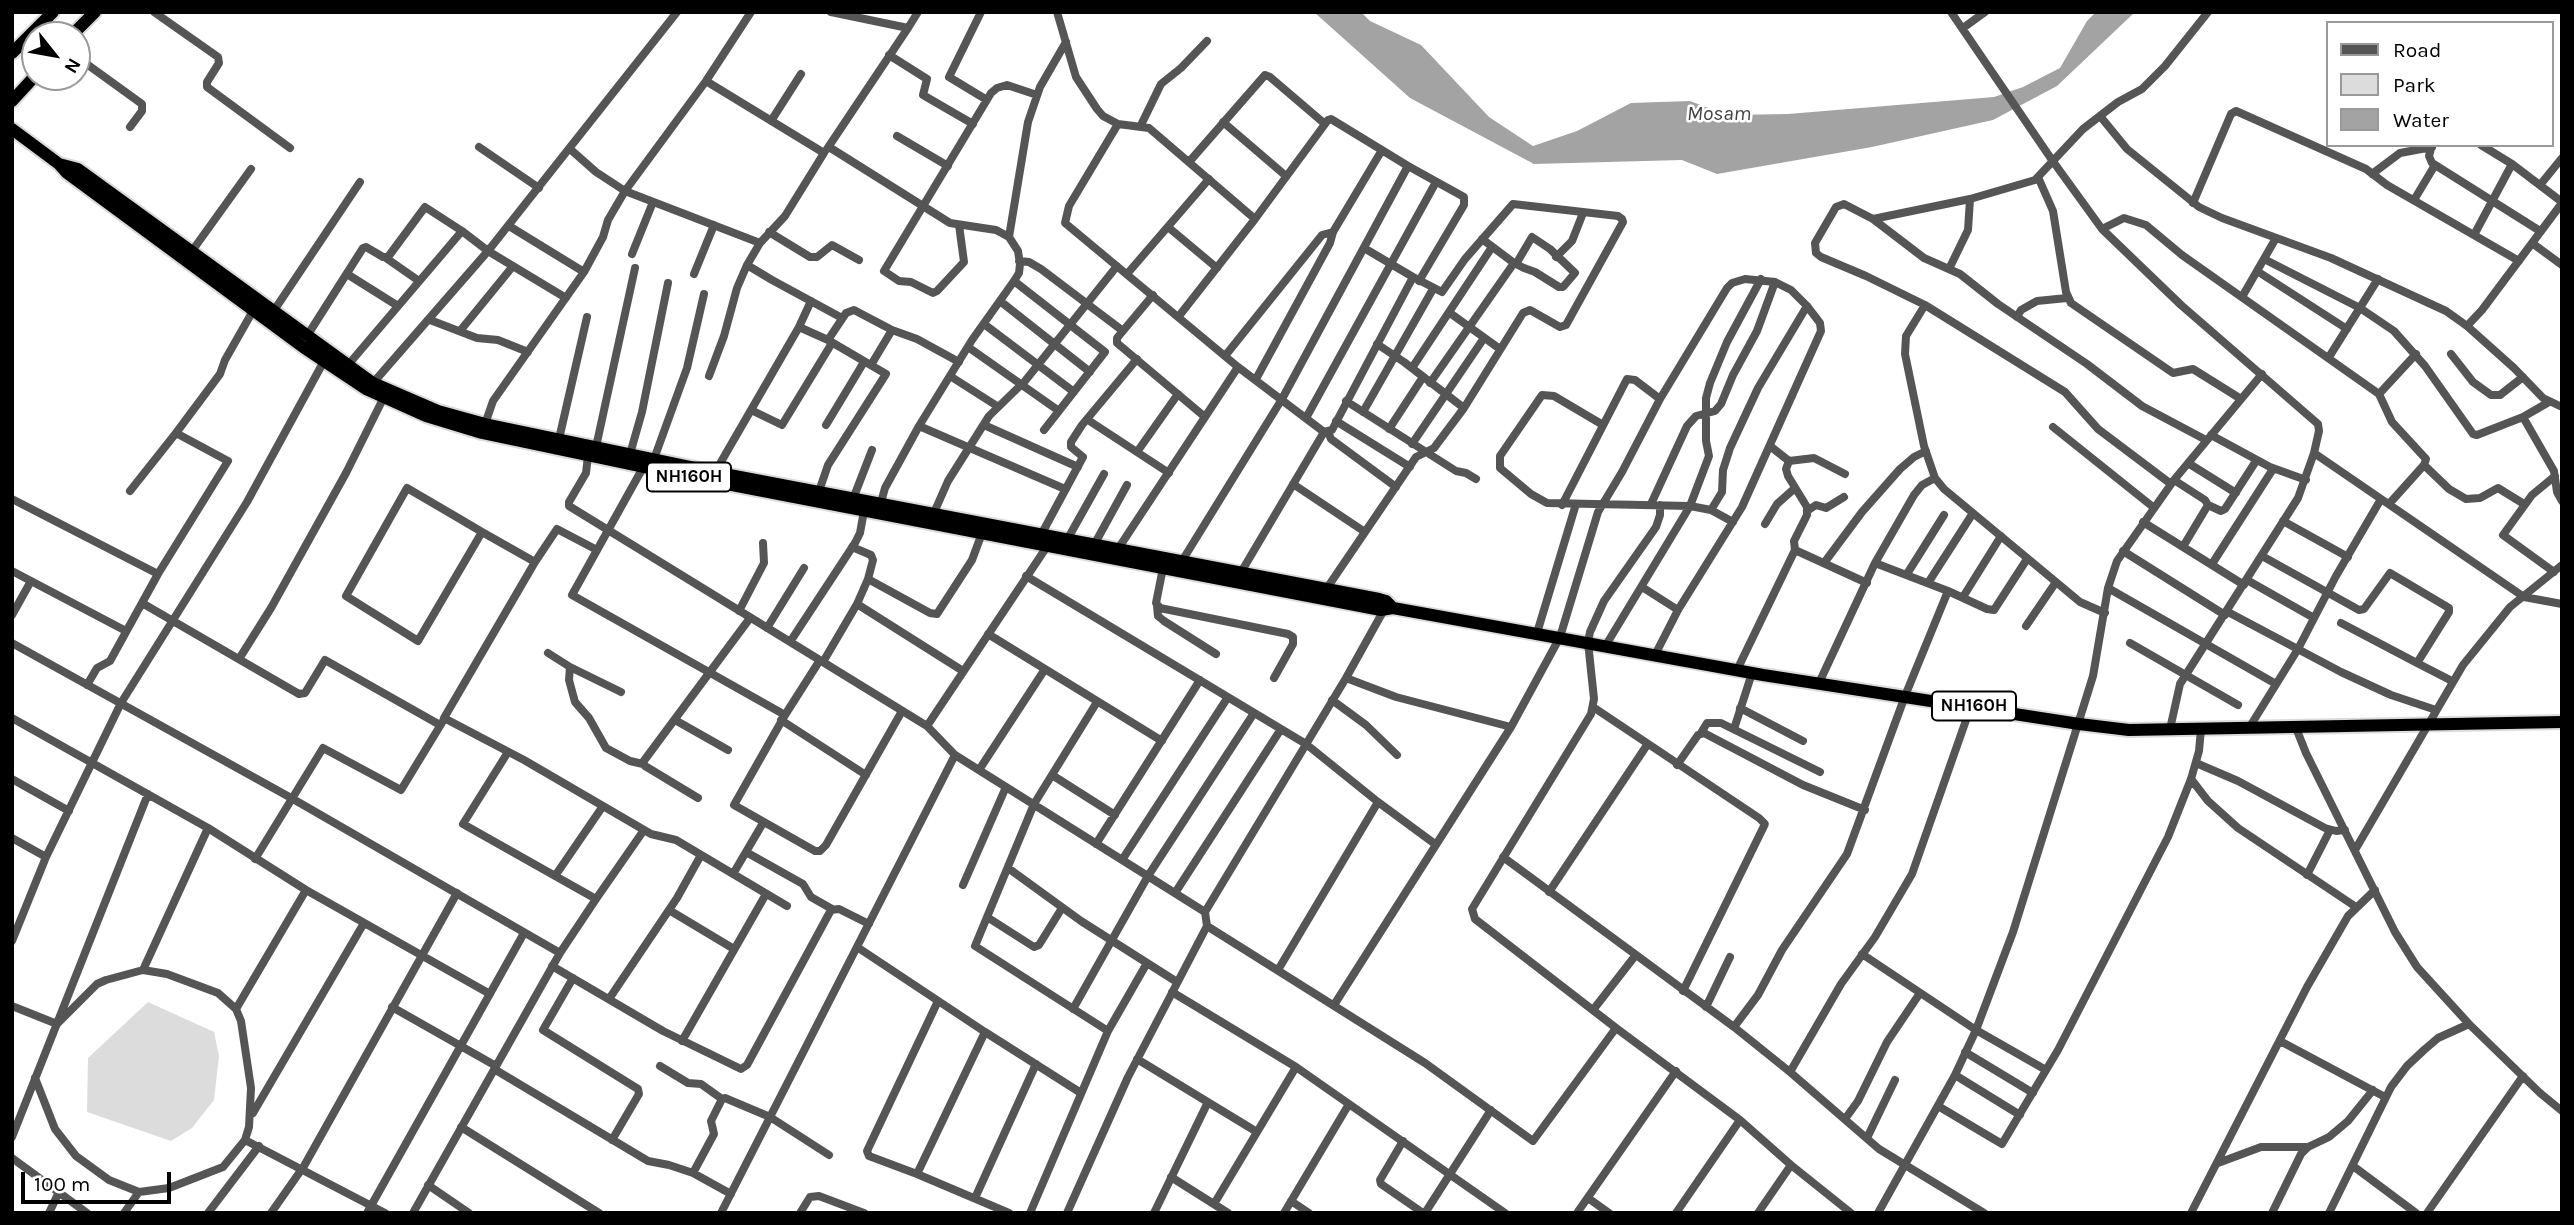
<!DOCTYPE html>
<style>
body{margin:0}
#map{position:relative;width:2574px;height:1225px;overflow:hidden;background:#fff;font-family:Karla,sans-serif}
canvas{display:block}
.frame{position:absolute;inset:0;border:14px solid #000;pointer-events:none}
.legend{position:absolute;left:2326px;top:21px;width:228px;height:126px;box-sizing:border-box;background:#fff;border:2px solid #999;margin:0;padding:9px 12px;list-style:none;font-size:21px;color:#000}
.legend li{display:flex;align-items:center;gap:14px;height:35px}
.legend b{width:35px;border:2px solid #999}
.north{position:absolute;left:21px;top:21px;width:70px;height:70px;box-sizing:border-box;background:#fff;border:2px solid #999;border-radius:50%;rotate:121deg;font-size:19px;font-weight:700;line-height:28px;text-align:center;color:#000}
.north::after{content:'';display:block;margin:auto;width:24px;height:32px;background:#000;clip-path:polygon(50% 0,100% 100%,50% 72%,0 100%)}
.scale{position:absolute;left:21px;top:1172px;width:150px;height:32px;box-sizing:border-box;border:4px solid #000;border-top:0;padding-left:9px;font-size:21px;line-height:24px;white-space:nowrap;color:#000;-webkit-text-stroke:5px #fff;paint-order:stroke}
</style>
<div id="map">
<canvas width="2574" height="1225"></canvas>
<div class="frame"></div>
<ul class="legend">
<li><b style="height:9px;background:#555"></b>Road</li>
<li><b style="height:19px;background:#dcdcdc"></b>Park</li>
<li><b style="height:19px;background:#a3a3a3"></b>Water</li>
</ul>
<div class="north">N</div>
<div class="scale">100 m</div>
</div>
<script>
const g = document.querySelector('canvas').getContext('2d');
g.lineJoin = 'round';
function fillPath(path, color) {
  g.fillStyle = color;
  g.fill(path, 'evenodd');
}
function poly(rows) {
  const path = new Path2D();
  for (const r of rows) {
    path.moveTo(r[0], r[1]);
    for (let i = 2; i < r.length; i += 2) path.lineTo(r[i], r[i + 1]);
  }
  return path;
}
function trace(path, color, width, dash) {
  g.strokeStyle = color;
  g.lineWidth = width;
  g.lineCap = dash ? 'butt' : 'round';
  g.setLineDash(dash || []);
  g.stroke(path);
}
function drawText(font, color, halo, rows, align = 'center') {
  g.font = font + ' Karla,sans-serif';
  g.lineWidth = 5;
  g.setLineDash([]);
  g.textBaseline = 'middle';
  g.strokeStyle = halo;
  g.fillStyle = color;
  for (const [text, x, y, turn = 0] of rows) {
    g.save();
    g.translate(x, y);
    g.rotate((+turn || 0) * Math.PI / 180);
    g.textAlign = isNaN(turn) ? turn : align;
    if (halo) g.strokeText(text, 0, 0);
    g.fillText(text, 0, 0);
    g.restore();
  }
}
const green = poly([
 [148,1002,214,1032,219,1056,214,1100,192,1128,171,1141,87,1112,88,1058]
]);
const water = poly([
 [1314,12,1361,12,1370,21,1421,45,1489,117,1533,146,1577,131,1631,103,1690,101,1727,115,1788,114,1994,97,2023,87,2060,68,2087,21,2096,12,2135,12,2057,86,1993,120,1872,147,1717,174,1682,160,1534,164,1410,98]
]);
const minor = poly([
 [154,12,218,57,219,63,207,82,207,87,290,148],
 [981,12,949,77,987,100],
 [1057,12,1076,77,1097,109,1103,116,1118,124,1149,128,1255,219],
 [1951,12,2052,160,2102,229,2181,305,2318,424,2319,431,2314,453,2524,597,2562,604],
 [908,28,918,12],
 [1963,28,1985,12],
 [889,55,927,79,923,95,973,124],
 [77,57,142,104,142,111,130,127],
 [2100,116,2127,149,2199,207,2222,218,2331,258,2446,311,2467,326,2514,368,2543,398,2562,407],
 [771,121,801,74],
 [1223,122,1286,176],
 [1141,125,1161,84,1181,68,1207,41],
 [897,136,948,166],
 [2432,145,2429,156,2432,163,2540,231],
 [2481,145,2512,164,2562,202],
 [479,147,539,188],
 [829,147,950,223,996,230,1009,237,1018,251,1020,264,1019,273,1014,281,972,340,919,426,885,488,880,506],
 [570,149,596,172,625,191,760,243,785,216,824,153,706,81],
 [827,149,908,28,831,12],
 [1189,162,1265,75,1270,77,1325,124],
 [2372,174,2400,153,2432,147],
 [2038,177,2053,211,2066,292,2071,303,2173,373,2193,369,2241,399],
 [2540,185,2562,158],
 [2414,200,2435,165],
 [2193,203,2231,114,2236,111,2366,169,2387,185,2519,261],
 [1873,219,1970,199,2035,180,2083,129,2118,102,2142,89,2165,66,2208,12],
 [959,225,964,262,937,291,933,293,911,282,899,281,884,271,991,93,997,88,1007,85,1037,95],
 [509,226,584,272],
 [1168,227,1217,268],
 [2102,229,2124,218,2146,225,2182,255,2379,394,2392,422,2426,459,2424,465,2389,504],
 [769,232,810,257,817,257,832,245,859,260],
 [2474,235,2512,164],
 [1009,237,1028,122,1040,87,1066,42],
 [1482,239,1514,263,1524,268,1535,272,1559,287,1563,287,1575,273,1550,249,1532,237,1516,264],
 [760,243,747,265,772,280,842,318],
 [2532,243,2562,265],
 [192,251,251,169],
 [632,254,653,202],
 [1556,257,1572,241,1583,213],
 [386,258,419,281],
 [2264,259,2360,308,2394,331,2425,366,2473,434,2477,435,2523,417,2549,402],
 [1019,261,1029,262,1041,269,1123,331],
 [1949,269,1968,230,1970,199],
 [2257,271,2347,329],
 [347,274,398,306],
 [694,274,714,225],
 [1127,274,1209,179],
 [1014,281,1105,352,1044,430],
 [1153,295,1117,338,1117,343,1205,417],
 [2242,297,2276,238],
 [1000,301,1090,372],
 [1925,305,1906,336,1905,354,1924,446,1935,478,1944,489,2056,582,2080,602,2105,613],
 [1450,313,1500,349],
 [271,315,360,182],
 [1179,316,1255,219,1328,120,1331,119,1408,166,1464,197,1464,205,1419,281],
 [2017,317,2021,310,2037,301,2067,298],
 [430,320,477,338,498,340,528,352],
 [984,324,1074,392],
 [2467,326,2482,310,2562,203],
 [799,327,811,301],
 [460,331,513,266],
 [307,336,363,248,366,247,383,257,388,257,425,207,462,231],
 [828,340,846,313,854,310,892,330,917,339,959,362],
 [1377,344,1404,362,1464,408],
 [968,347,1059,411],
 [2451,354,2473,382,2491,395,2500,395,2523,377],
 [1225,356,1322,235,1333,232],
 [2329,357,2378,279],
 [348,365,462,231,488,251,566,298],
 [871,365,892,330],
 [1238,367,1324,432,1240,574],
 [1412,368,1492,247],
 [709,376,724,336,737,288,747,265],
 [950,376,997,406],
 [1256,379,1330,243,1333,232,1382,150],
 [373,383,488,251,677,12],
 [1430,383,1514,263],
 [2379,394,2416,354],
 [1346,401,1456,471,1466,473,1476,479],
 [751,410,782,425,832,343],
 [1363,412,1433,289],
 [2523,417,2554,471,2557,492,2562,501],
 [1306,418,1436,182],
 [1088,420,1169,473],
 [1336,421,1410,467],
 [826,425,864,362],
 [984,425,1078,467],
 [1603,425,1554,396,1542,395,1500,456,1500,468,1531,494,1547,503,1690,506,1711,510,1733,522],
 [919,426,1065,489],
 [484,427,493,401,584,272,603,237,608,220,625,191,706,81,751,12],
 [2053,427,2153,507],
 [1389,429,1423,377],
 [1324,432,1332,430,1413,277,1364,248],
 [1328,432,1331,439,1396,487],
 [2211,435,2270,467,2306,480],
 [559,439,587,317],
 [1412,444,1484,338],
 [1770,446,1789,461,1786,469,1788,476,1807,507,1807,515,1794,541,1795,550],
 [596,447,635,268],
 [1137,452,1178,394],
 [630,454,642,412,668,283],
 [588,456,586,473,569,502,569,506,927,726],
 [654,459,687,368,704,294],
 [1789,461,1814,458,1845,474],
 [2188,463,2236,493],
 [645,464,572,595,785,715,820,660],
 [2424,465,2449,489,2466,499,2480,498,2498,488,2524,504],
 [714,474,799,327,828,340,886,374,828,465,818,494],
 [2174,480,2205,500,2208,505,2184,545],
 [1293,484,1365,532],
 [2171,484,2098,429,2065,392,1925,305,1866,276,1821,257,1816,253,1815,243,1836,207,1844,204,1873,219,1924,258,1960,274,1998,304,2087,364,2142,406,2206,440],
 [130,491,176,433],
 [12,499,158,574],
 [853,499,872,450],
 [1651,504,1687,426,1696,416,1715,411,1721,404,1733,375,1757,331,1775,282],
 [1562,505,1627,379,1635,380,1660,399],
 [2208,505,2221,511,2225,509,2256,461],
 [1711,510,1722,492,1723,470,1730,448,1758,388,1807,306],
 [1807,511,1816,505,1826,508,1844,497],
 [933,515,948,481,989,416,1025,381,1117,266],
 [2283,521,2348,557],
 [2143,522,2244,585],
 [1765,524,1777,504,1795,488],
 [482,532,418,641,346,596,407,488,460,519,482,532,535,562,444,718,524,760,651,834,676,840,787,906],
 [1041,535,1083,457,1071,447,1071,442,1082,425,1137,359],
 [1067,540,1104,474],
 [1048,545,927,726,955,755,1205,912,1346,678,1385,608],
 [1094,545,1127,485],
 [2123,551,2225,615],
 [1116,552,1238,367,1065,223,1069,206,1118,124],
 [2262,556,2359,610,2364,609,2390,573,2449,608,2449,612,2417,663,2452,681],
 [1182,561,1282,399,1408,166],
 [535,562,557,529,597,550],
 [1824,563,1862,512,1900,469,1914,457,1926,451],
 [2212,564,2273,469],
 [1163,568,1156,603,1160,608,1288,634,1293,637,1293,644,1274,678],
 [12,571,126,631],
 [2554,572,2503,535,2532,495,2555,476],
 [1907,574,1944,515],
 [1026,576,1306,744,1378,802,1435,844],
 [868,579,930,613,937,614,972,560,982,533],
 [2247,580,2314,618],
 [1928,583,1973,513],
 [1642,587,1678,610],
 [2108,588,2276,684],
 [1325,591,1416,457,1434,448,1464,408,1523,313,1530,310,1560,327,1566,325,1623,222,1622,219,1618,216,1513,204,1465,259,1442,292,1413,277],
 [1948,591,1987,609,1994,610,2027,559],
 [1963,597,2001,536],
 [142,603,299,694,305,693,325,660,440,725],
 [857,604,963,671],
 [1157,606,1158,616,1164,621,1216,654],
 [739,611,764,563,763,543],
 [2228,612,2341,672,2391,695,2436,710],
 [12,615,31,581],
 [2341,623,2417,663],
 [2026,626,2056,582],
 [767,628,804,568],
 [1537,633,1576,504],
 [988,634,1162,741],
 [790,642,855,543,860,533,864,511],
 [12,643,293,799,560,953,413,1213],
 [2130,643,2238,705],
 [1606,645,1690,506,1709,456,1706,441,1706,398,1710,383,1727,342,1761,279],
 [548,653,570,667,569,680,575,702,589,718,606,748,630,761,643,764],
 [239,659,271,608,346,473,384,397],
 [823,662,857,604,868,579,873,560,871,555,852,547],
 [570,667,621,692],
 [1737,670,1795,550,1867,583],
 [1346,678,1396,697,1511,727],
 [1819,683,1875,563],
 [87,685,97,668,110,661,158,574,228,461,176,433,220,374,225,360,254,309],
 [1332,700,1366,725,1397,755],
 [1593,707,1759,818,1765,824,1683,991],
 [1740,708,1803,741],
 [785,715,734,805,815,851,820,851,826,845,902,711],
 [12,718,208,828,306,890,490,994],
 [675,720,728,750],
 [781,720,866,775],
 [2249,728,2298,649,2336,576,2381,499],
 [2296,728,2306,753,2395,932,2417,967,2469,1024,2540,1093,2562,1111],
 [1734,729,1752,673],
 [2170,729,2180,684,2298,498,2314,453],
 [1701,733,1707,723,1721,723,1820,772],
 [508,752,463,824,596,899,644,830],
 [2196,763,2238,781,2325,828,2336,831,2345,830],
 [1677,765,1698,735,1704,733,1803,785,1865,810],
 [979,770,1045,669],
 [1052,775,1115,815],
 [12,779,69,811],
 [2191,779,2208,801,2238,828,2356,907],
 [698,798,645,766,643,762,750,618],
 [12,838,46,857],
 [1096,844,1200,680],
 [2355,850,2463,665,2510,607,2562,565],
 [746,852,803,884,811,897,832,909],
 [1503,857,1734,1027,1790,1072,1841,984,1875,937,1912,874,1971,706],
 [255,859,323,748,401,790,443,721],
 [1122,860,1228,697],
 [1008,868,1081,921,1177,982],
 [733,874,763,823],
 [2307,875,2330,830],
 [555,876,603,806],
 [963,885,1006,787],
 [1549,892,1647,745],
 [1175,893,1281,729],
 [669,910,734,949],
 [1205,912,1207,926,1425,1063,1533,1141,1616,1028,1740,1120,1791,1165,1851,1213],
 [987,917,1034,947,1039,945,1062,908],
 [12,941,46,857,121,703,247,502,324,361],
 [857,947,985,1032,917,1174,1009,1213],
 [560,953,596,899],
 [1862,954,1976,1030,2046,1070],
 [552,966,663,1031,741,1069,747,1065,831,910,839,909,869,924],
 [143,970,208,828],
 [1278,970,1378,802],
 [573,978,543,1030,638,1089,639,1094,612,1140],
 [1172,992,1296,1067,1505,1213],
 [609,999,677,898,701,855],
 [1334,1005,1511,727,1560,637,1598,512,1622,472,1660,399,1727,288,1732,283,1745,279,1775,282,1791,290,1807,306,1820,323,1821,331,1742,507,1678,610,1655,655],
 [12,1006,57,1024,97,984,106,980,143,970,167,974,218,993,236,1009,241,1021,251,1088,249,1127,245,1140,223,1167,169,1188,139,1192,109,1180,76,1156,55,1129,35,1078],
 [392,1007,496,1066],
 [1706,1007,1730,957],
 [236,1009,306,890],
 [1073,1009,1148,876,1254,713],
 [1593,1010,1635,956],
 [1734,1027,1758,995,1782,950,1847,854,1905,696,1948,591,1875,563,1914,495,1922,485,1935,478],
 [1616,1028,1475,919,1472,909,1591,714,1594,699,1588,642,1590,632,1604,601,1656,527,1660,515,1660,505],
 [1108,1031,1147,963],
 [985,1032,1081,1093],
 [682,1041,766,894],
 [2280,1041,2385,1097],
 [1965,1052,2033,1093],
 [1137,1059,1257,1132],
 [660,1066,688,1083,701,1084,722,1099],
 [494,1069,648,1161,669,1165,693,1173,731,1194],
 [1790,1072,1879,1149,1984,1213],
 [1955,1075,2020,1115],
 [1938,1106,2002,1144,2058,1050,2168,837,2191,779,2199,751,2201,729],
 [253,1113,364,923],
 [1845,1119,1858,1101,1887,1042,1920,993],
 [461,1127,599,1213],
 [12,1137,148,794],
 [1867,1138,1895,1080],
 [245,1140,385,1213],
 [1403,1141,1380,1180,1381,1184,1423,1213],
 [12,1158,87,1213],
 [2218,1163,2261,1147,2308,1147],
 [2353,1166,2416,1213],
 [693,1173,714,1134,711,1121,722,1099,725,1098,770,1117,829,1155],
 [917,1174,869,1156,867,1151,938,1001],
 [1171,1177,1228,1213],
 [428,1185,469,1213],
 [975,1198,1036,1064],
 [1588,1198,1609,1213],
 [1291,1201,1309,1213],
 [1214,1204,1296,1067],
 [49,1213,59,1192],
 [124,1213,139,1192],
 [208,1213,259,1146],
 [271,1213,304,1166,457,893],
 [367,1213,524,933],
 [721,1213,955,755],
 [800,1213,810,1197,819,1196,864,1213],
 [1030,1213,1108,1031,975,946,1034,804,1097,702],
 [1067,1213,1128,1077,1207,926],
 [1154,1213,1208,1102],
 [1284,1213,1349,1104],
 [1425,1213,1491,1110],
 [1577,1213,1676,1071],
 [1676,1213,1740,1120],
 [1758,1213,1791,1165],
 [1878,1213,1955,1075,1976,1030,2013,932,2093,676,2108,588,2117,561,2174,480,2262,374],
 [2191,1213,2307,987,2348,916,2375,890],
 [2272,1213,2301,1154,2308,1147,2329,1137,2348,1121,2373,1090],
 [2329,1213,2391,1087,2407,1066,2424,1050,2438,1038,2469,1024],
 [2427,1213,2523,1076]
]);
const trunk = poly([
 [72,35,95,12],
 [12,53,53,12],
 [12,101,35,76],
 [12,129,59,164,67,173,303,347,366,389,426,416,482,433,710,481,1381,610,1393,608,1763,675,2079,724,2129,730,2562,722],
 [59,164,78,169,373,383,438,411,485,424,715,472,1379,599,1386,601,1393,608]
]);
const shields = [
 [689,477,84],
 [1974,706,84]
];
const shieldNames = [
 ["NH160H",689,477],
 ["NH160H",1974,706]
];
const waterNames = [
 ["Mosam",1719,114]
];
fillPath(green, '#dcdcdc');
fillPath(water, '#a3a3a3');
trace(trunk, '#dbdbdb', 16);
trace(minor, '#555', 8);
trace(trunk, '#000', 12);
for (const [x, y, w] of shields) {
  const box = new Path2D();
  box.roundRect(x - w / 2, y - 14.5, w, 29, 5);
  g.fillStyle = '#fff';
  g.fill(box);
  trace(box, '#000', 2);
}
drawText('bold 18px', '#000', null, shieldNames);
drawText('italic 21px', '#444', '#fff', waterNames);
</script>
